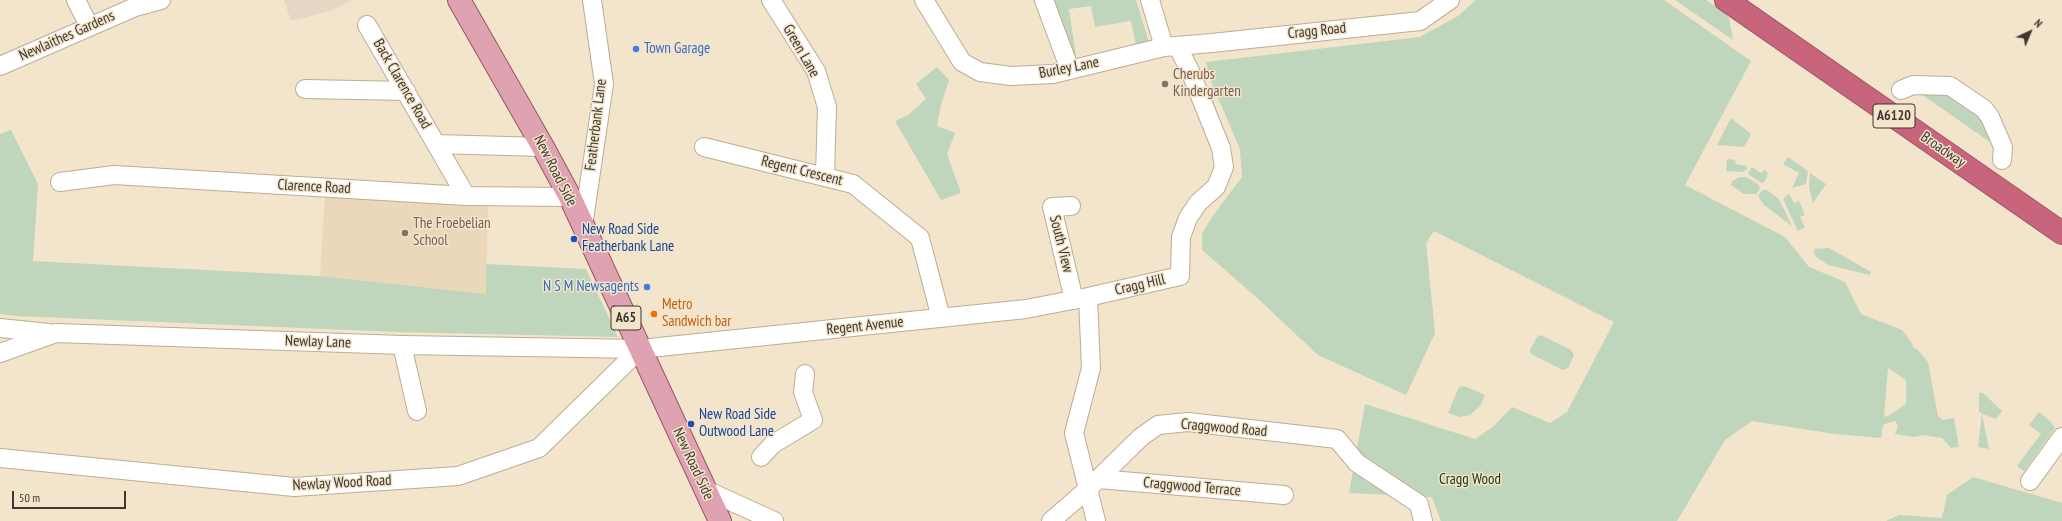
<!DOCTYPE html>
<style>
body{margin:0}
#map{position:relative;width:2062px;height:521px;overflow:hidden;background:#f3e4cc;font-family:"PT Sans Narrow",sans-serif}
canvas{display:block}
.north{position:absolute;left:2010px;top:12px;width:40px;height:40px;-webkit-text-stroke:3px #f3e4cc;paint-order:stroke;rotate:44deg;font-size:11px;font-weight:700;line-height:16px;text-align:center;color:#3e382f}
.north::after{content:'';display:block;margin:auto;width:14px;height:18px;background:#3e382f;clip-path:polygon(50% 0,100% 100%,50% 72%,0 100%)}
.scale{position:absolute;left:12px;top:491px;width:114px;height:18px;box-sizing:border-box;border:2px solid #3e382f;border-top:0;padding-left:5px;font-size:12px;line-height:14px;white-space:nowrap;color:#3e382f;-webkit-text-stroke:3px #f3e4cc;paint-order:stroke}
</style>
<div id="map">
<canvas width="2062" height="521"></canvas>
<div class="north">N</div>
<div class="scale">50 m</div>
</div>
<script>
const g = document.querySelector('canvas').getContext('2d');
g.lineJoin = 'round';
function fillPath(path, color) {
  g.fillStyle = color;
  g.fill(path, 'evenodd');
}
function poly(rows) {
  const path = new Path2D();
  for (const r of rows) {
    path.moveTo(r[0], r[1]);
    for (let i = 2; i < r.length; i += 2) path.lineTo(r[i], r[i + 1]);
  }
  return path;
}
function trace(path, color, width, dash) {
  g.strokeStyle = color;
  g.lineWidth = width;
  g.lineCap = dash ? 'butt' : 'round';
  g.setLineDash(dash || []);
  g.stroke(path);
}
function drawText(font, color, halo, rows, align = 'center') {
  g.font = font + ' "PT Sans Narrow",sans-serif';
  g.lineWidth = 3;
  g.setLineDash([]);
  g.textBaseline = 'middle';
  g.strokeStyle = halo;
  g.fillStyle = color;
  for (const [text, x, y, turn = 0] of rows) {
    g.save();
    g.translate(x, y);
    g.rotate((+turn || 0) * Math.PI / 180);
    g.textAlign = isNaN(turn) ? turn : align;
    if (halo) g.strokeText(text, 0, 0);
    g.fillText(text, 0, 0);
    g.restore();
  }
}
const commercial = poly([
 [284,0,352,0,330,11,291,21]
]);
const built = poly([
 [325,195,488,204,486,294,320,276]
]);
const green = poly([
 [1049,0,1136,0,1149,42,1136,45,1131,21,1095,27,1091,6,1069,9,1076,55,1068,56],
 [1476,0,1664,0,1751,61,1685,185,1785,237,1809,267,1845,282,1861,314,1902,330,1912,343,1913,347,1918,350,1928,362,1938,416,1943,420,1954,418,1959,447,1951,448,1942,438,1923,435,1913,437,1895,434,1898,426,1895,421,1883,425,1881,438,1835,434,1752,421,1725,440,1677,521,1441,521,1432,497,1349,493,1365,404,1475,439,1494,426,1512,407,1550,423,1567,412,1614,322,1434,231,1426,243,1435,333,1406,395,1318,355,1255,296,1202,250,1202,234,1212,217,1242,177,1240,149,1209,77,1206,62,1420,37,1458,16],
 [1888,368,1906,380,1906,404,1888,416,1884,417],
 [1675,0,1706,0,1724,12,1729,18,1733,40],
 [937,67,949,80,941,105,937,126,955,133,947,154,961,193,941,200,895,121,908,115,926,99,916,84],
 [1914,89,1951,89,1958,98,1960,104,1966,109,1973,110,1977,108,1997,147],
 [1731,118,1751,134,1744,147,1717,145],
 [11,130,38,184,33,261,320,276,486,294,486,264,586,269,618,337,397,332,17,316,0,314,0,134],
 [1788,157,1808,171,1806,184,1792,188,1799,173,1783,164],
 [1727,159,1735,160,1736,164,1747,166,1747,169,1742,172,1726,171],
 [1752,167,1761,173,1764,170,1768,173,1765,181,1761,183,1748,174],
 [1810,173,1826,184,1813,203,1809,188],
 [1740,177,1746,177,1758,184,1760,189,1756,194,1744,194,1731,185,1732,181],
 [1762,190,1767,190,1779,199,1792,226,1764,205,1758,196],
 [1789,194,1794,203,1799,201,1805,215,1800,217,1805,227,1798,231,1783,199],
 [1829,248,1871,272,1870,275,1828,265,1815,256,1814,249],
 [1541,335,1571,350,1574,355,1568,368,1563,370,1531,354,1530,350,1537,337],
 [1464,386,1485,395,1480,406,1470,415,1460,417,1448,413,1459,387],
 [1979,393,1983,393,2002,411,1996,419,1982,414,1989,449,1978,447,1982,413,1979,412],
 [2039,412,2050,421,2055,428,2024,471,2017,466,2041,434,2029,425],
 [1973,477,2062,503,2062,521,1886,521,1899,515,1942,518,1947,495]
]);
const minor = poly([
 [76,0,89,26],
 [771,0,816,71,827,107,825,176],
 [924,0,962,62,980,72,1011,76,1053,74,1164,47,1212,43,1420,21,1450,0],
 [1044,0,1070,70],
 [1150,0,1164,47],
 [367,25,466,196],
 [0,66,135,7,161,0],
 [305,89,406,91],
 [1901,90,1913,85,1950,86,1984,109,1990,117,2003,147,2002,160],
 [436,144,543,147],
 [704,147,853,184,920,238,941,318],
 [60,182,114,175,466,196,570,197],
 [1071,206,1052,207,1074,300],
 [583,226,604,84,592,0],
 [1088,297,1091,368,1074,433,1096,521],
 [0,328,49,333],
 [402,345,417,411],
 [0,353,56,333,402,345,640,349,1026,309,1088,297,1180,276,1181,237,1188,218,1198,203,1216,187,1224,167,1221,148,1190,71,1178,47],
 [761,457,773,444,813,420,803,392,805,374],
 [0,458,294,487,458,476,539,448,640,349],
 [1099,479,1284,495],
 [2030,481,2062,437],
 [706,490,774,521],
 [1051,521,1089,488,1141,437,1158,425,1188,422,1337,439,1357,463,1419,504,1423,521]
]);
const major = poly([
 [459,0,543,147,570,197,720,521]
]);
const highway = poly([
 [1726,0,2062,233]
]);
const markers = [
 [636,49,4,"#3f7fe0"],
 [1165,84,4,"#8d6e63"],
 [405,233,4,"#8d6e63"],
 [574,239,4,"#1a4fb4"],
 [647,287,4,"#3f7fe0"],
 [654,314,4,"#e8710a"],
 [691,424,4,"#1a4fb4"]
];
const shields = [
 [1894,116,42],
 [626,318,30]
];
const shieldNames = [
 ["A6120",1894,116],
 ["A65",626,318]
];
const streetNames = [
 ["Cragg Road",1317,31,-6],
 ["Newlaithes Gardens",67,36,-24],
 ["Green Lane",801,51,60],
 ["Burley Lane",1069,68,-11],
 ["Back Clarence Road",402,84,60],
 ["Featherbank Lane",596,125,-83],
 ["Broadway",1943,150,35],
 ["New Road Side",555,171,63],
 ["Regent Crescent",802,171,14],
 ["Clarence Road",314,187,3],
 ["South View",1061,244,76],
 ["Cragg Hill",1140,285,-13],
 ["Regent Avenue",865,326,-6],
 ["Newlay Lane",318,342,2],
 ["Craggwood Road",1224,428,5],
 ["New Road Side",693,464,65],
 ["Newlay Wood Road",342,483,-3],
 ["Craggwood Terrace",1192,487,5]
];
const shopNames = [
 ["Town Garage",644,49],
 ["N S M Newsagents",639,287,"right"]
];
const educationNames = [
 ["Cherubs",1173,75],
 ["Kindergarten",1173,92],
 ["The Froebelian",413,224],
 ["School",413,241]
];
const transitNames = [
 ["New Road Side",582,230],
 ["Featherbank Lane",582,247],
 ["New Road Side",699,415],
 ["Outwood Lane",699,432]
];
const foodNames = [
 ["Metro",662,305],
 ["Sandwich bar",662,322]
];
const parkNames = [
 ["Cragg Wood",1470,480]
];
fillPath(commercial, '#e4d7c4');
fillPath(built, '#ebd7b9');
fillPath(green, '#bfd5bc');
trace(minor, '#bcad96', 20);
trace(major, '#985561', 24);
trace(highway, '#985561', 24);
trace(minor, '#fff', 18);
trace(major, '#dea2b0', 22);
trace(highway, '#c8647c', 22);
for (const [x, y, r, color] of markers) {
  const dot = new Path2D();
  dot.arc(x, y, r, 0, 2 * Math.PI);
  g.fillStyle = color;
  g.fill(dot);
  trace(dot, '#f3e4cc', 1.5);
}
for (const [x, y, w] of shields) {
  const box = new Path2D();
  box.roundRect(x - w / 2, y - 12, w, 24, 3);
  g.fillStyle = '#f3e4cc';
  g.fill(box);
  trace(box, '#3e382f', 1);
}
drawText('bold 14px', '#3e382f', null, shieldNames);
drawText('15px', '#3e382f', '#f3e4cc', streetNames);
drawText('15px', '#366cbe', '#f3e4cc', shopNames, 'left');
drawText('15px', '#785e54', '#f3e4cc', educationNames, 'left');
drawText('15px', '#164399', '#f3e4cc', transitNames, 'left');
drawText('15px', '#c56008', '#f3e4cc', foodNames, 'left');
drawText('15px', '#12350e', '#f3e4cc', parkNames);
</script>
